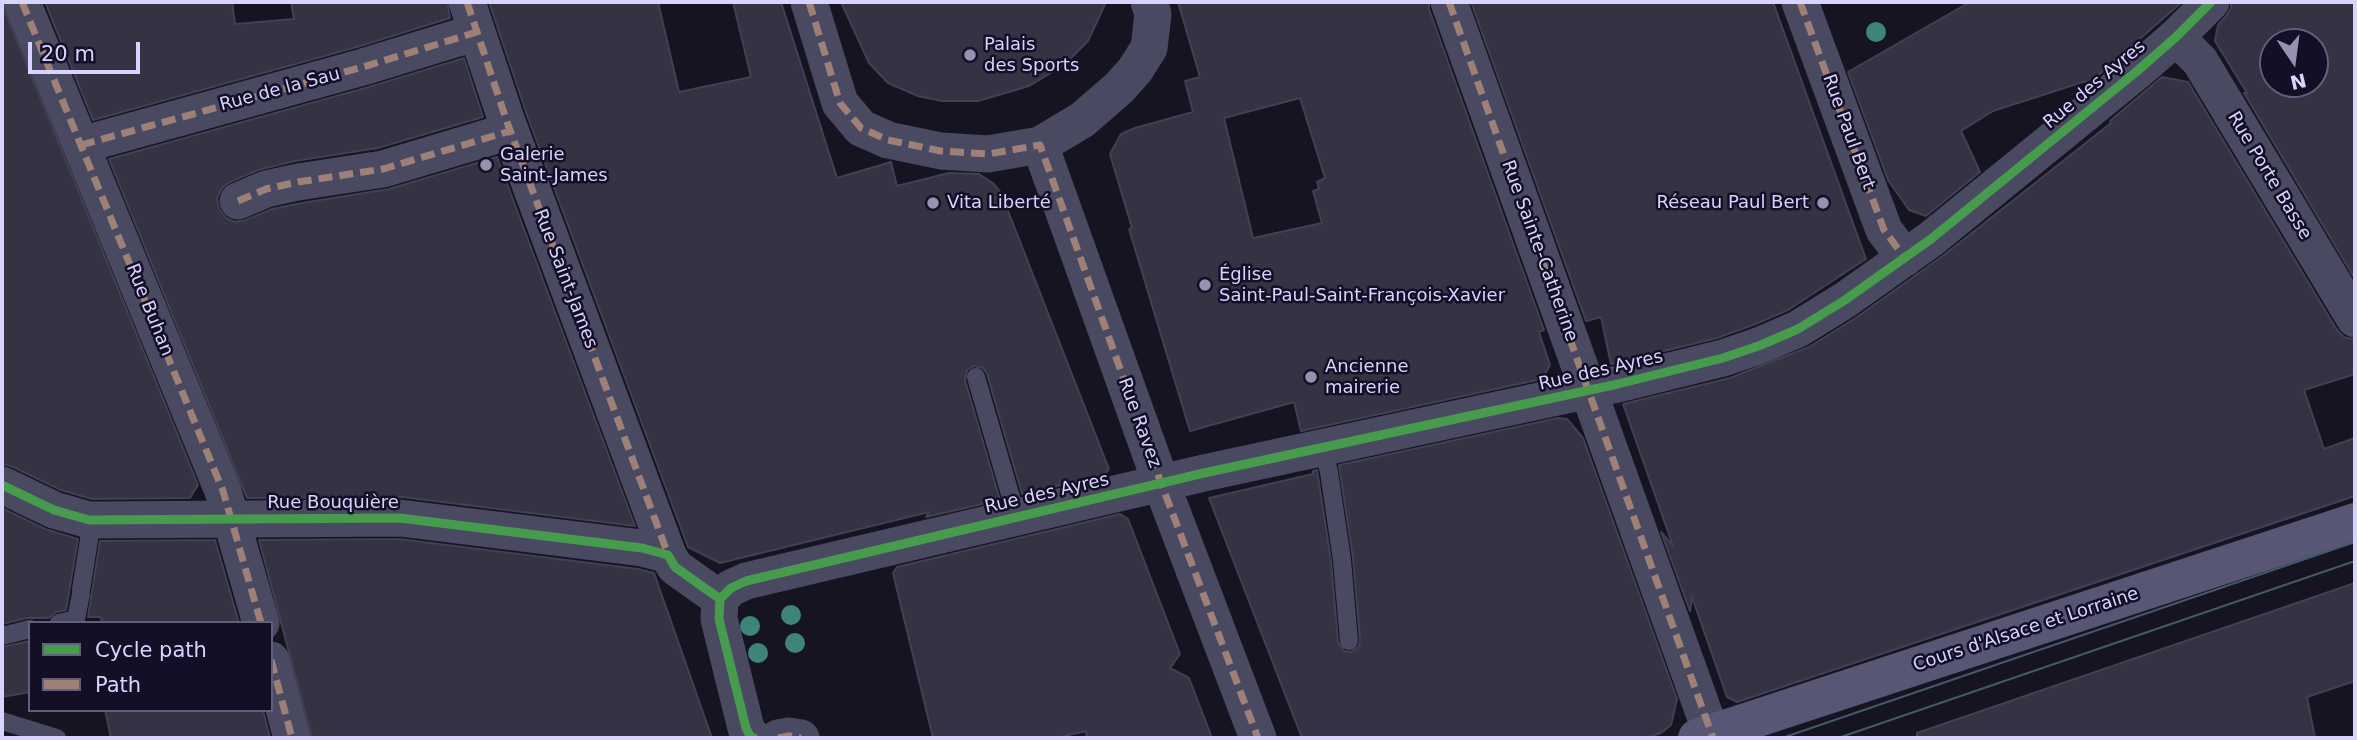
<!DOCTYPE html>
<meta charset="utf-8">
<style>
body{margin:0}
#map{position:relative;width:2357px;height:740px;overflow:hidden;background:#161421;font-family:"DejaVu Sans",sans-serif}
canvas{display:block}
.frame{position:absolute;inset:0;border:4px solid #d9d4ff;pointer-events:none}
.legend{position:absolute;left:28px;top:621px;width:245px;height:91px;box-sizing:border-box;background:#130f26;border:2px solid #625e7d;margin:0;padding:9px 12px;list-style:none;font-size:21px;color:#d9d4ff}
.legend li{display:flex;align-items:center;gap:14px;height:35px}
.legend b{width:35px;border:2px solid #625e7d}
.north{position:absolute;left:2259px;top:28px;width:70px;height:70px;box-sizing:border-box;background:#130f26;border:2px solid #625e7d;border-radius:50%;rotate:167deg;font-size:19px;font-weight:700;line-height:28px;text-align:center;color:#d9d4ff}
.north::after{content:'';display:block;margin:auto;width:24px;height:32px;background:#9591b1;clip-path:polygon(50% 0,100% 100%,50% 72%,0 100%)}
.scale{position:absolute;left:28px;top:42px;width:112px;height:32px;box-sizing:border-box;border:4px solid #d9d4ff;border-top:0;padding-left:9px;font-size:21px;line-height:24px;white-space:nowrap;color:#d9d4ff;-webkit-text-stroke:5px #130f26;paint-order:stroke}
</style>
<div id="map">
<canvas width="2357" height="740"></canvas>
<div class="frame"></div>
<ul class="legend">
<li><b style="height:9px;background:#469c4c"></b>Cycle path</li>
<li><b style="height:9px;background:#9e8076"></b>Path</li>
</ul>
<div class="north">N</div>
<div class="scale">20 m</div>
</div>
<script>
const g = document.querySelector('canvas').getContext('2d');
g.lineJoin = 'round';
function fillPath(path, color) {
  g.fillStyle = color;
  g.fill(path, 'evenodd');
}
function poly(rows) {
  const path = new Path2D();
  for (const r of rows) {
    path.moveTo(r[0], r[1]);
    for (let i = 2; i < r.length; i += 2) path.lineTo(r[i], r[i + 1]);
  }
  return path;
}
function trace(path, color, width, dash) {
  g.strokeStyle = color;
  g.lineWidth = width;
  g.lineCap = dash ? 'butt' : 'round';
  g.setLineDash(dash || []);
  g.stroke(path);
}
function drawText(font, color, halo, rows, align = 'center') {
  g.font = font + ' "DejaVu Sans",sans-serif';
  g.lineWidth = 5;
  g.setLineDash([]);
  g.textBaseline = 'middle';
  g.strokeStyle = halo;
  g.fillStyle = color;
  for (const [text, x, y, turn = 0] of rows) {
    g.save();
    g.translate(x, y);
    g.rotate((+turn || 0) * Math.PI / 180);
    g.textAlign = isNaN(turn) ? turn : align;
    if (halo) g.strokeText(text, 0, 0);
    g.fillText(text, 0, 0);
    g.restore();
  }
}
const building = poly([
 [45,2,232,2,235,24,294,19,291,2,447,2,450,18,357,47,93,120,45,2],
 [489,2,658,2,679,92,751,77,733,2,781,2,837,178,891,162,897,186,949,173,979,174,994,184,1001,193,1109,469,1104,475,1022,494,987,374,983,368,974,366,967,370,965,380,1000,500,926,517,929,512,720,563,688,547,527,115,489,2],
 [841,2,1106,2,1088,41,1064,65,1029,86,978,101,942,101,918,96,888,83,869,63,841,2],
 [1178,2,1429,2,1429,9,1544,330,1539,332,1550,365,1542,379,1301,431,1294,402,1190,431,1129,229,1132,228,1110,154,1121,134,1135,128,1193,112,1185,81,1200,77,1178,2],
 [1300,98,1325,178,1317,182,1319,189,1313,191,1322,223,1253,238,1224,118,1300,98],
 [1471,2,1773,2,1866,259,1788,310,1753,325,1717,338,1611,364,1601,317,1586,321,1471,2],
 [1970,2,2182,2,2088,84,2086,81,1993,111,1961,131,1980,172,1926,216,1909,210,1888,180,1848,72,1970,2],
 [2231,2,2355,2,2355,279,2244,93,2247,93,2215,41,2218,25,2226,16,2231,8,2231,2],
 [2273,42,2315,42,2315,84,2273,84,2273,42],
 [2,4,198,485,190,498,92,499,61,490,11,466,2,464,2,4],
 [464,58,483,117,378,148,295,161,258,170,230,182,222,188,217,198,219,209,226,218,235,222,246,220,272,209,302,203,389,189,497,157,635,526,402,497,247,498,109,159,369,87,464,58],
 [2162,77,2188,82,2337,330,2344,337,2355,340,2355,374,2304,390,2324,449,2355,438,2355,496,1737,702,1727,697,1692,597,1690,611,1661,532,1673,546,1623,404,1730,378,1809,347,1857,317,1944,255,2111,123,2110,121,2162,77],
 [1558,418,1567,419,1583,438,1677,699,1671,725,1661,733,1645,738,1302,738,1209,498,1313,474,1313,471,1317,470,1331,561,1338,642,1344,651,1351,652,1359,646,1360,640,1353,558,1339,465,1558,418],
 [2,508,45,529,78,539,66,610,56,612,49,618,27,618,2,624,2,508],
 [1120,514,1128,519,1180,654,1170,668,1189,678,1212,738,1087,738,1086,731,1056,738,933,738,893,573,897,567,1120,514],
 [399,539,638,569,654,573,712,738,312,738,259,540,399,539],
 [215,540,239,623,102,623,101,617,88,617,100,541,215,540],
 [2355,583,2355,681,2307,697,2315,738,1917,738,1917,733,2355,583],
 [30,641,30,692,2,697,2,647,30,641],
 [105,710,263,710,270,738,111,738,105,710]
]);
const lane = poly([
 [976,377,1017,518],
 [1323,448,1329,472,1342,560,1349,641],
 [81,590,89,540,89,520],
 [59,623,76,619,81,594],
 [2,636,30,629],
 [2,721,57,738]
]);
const street = poly([
 [22,2,223,491,261,623],
 [467,2,507,122,668,555,675,567,720,599],
 [809,2,840,103,861,128,888,140,941,151,988,154,1040,145,1082,120,1119,88,1135,70,1149,48,1153,14,1149,2],
 [1449,2,1713,738],
 [1800,2,1884,230,1905,258],
 [2176,37,2200,61,2355,319],
 [81,145,363,67,477,32],
 [1040,145,1161,483,1258,738],
 [238,201,266,189,298,182,383,169,510,131],
 [2,485,54,510,89,520,400,518,642,548,668,555],
 [271,660,292,738],
 [754,738,750,736,746,728,719,619,720,599,731,588,746,581,1204,473,1618,384,1723,358,1761,345,1798,329,1845,300,1931,239,2136,72,2176,37,2211,2],
 [778,738,789,736,801,738]
]);
const secondary = poly([
 [1697,738,2355,522]
]);
const tram = poly([
 [1782,738,2355,542],
 [1838,738,2355,561]
]);
const quiet = poly([
 [22,2,223,491,261,623],
 [467,2,507,122,669,557],
 [809,2,840,103,861,128,888,140,941,151,988,154,1040,145,1161,483,1258,738],
 [1449,2,1713,738],
 [1800,2,1884,230,1905,258],
 [81,145,363,67,477,32],
 [238,201,266,189,298,182,383,169,510,131],
 [271,660,292,738],
 [778,738,789,736,801,738]
]);
const cycleway = poly([
 [2,485,54,510,89,520,400,518,642,548,668,555,675,567,720,599],
 [754,738,750,736,746,728,719,619,720,599,731,588,746,581,1204,473,1618,384,1723,358,1761,345,1798,329,1845,300,1931,239,2136,72,2176,37,2211,2]
]);
const trees = [
 [1876,32],
 [791,615],
 [750,626],
 [795,643],
 [758,653]
];
const markers = [
 [970,55,7,"#9591b1"],
 [486,165,7,"#9591b1"],
 [933,203,7,"#9591b1"],
 [1823,203,7,"#9591b1"],
 [1205,285,7,"#9591b1"],
 [1311,377,7,"#9591b1"]
];
const poiNames = [
 ["Palais",984,45],
 ["des Sports",984,66],
 ["Galerie",500,155],
 ["Saint-James",500,176],
 ["Vita Liberté",947,203],
 ["Réseau Paul Bert",1809,203,"right"],
 ["Église",1219,275],
 ["Saint-Paul-Saint-François-Xavier",1219,296],
 ["Ancienne",1325,367],
 ["mairerie",1325,388]
];
const streetNames = [
 ["Rue des Ayres",2095,85,-40],
 ["Rue de la Sau",280,90,-15],
 ["Rue Paul Bert",1848,132,70],
 ["Rue Porte Basse",2269,176,59],
 ["Rue Sainte-Catherine",1539,251,70],
 ["Rue Saint-James",565,279,69],
 ["Rue Buhan",149,310,68],
 ["Rue des Ayres",1601,371,-13],
 ["Rue Ravez",1139,423,70],
 ["Rue des Ayres",1047,494,-13],
 ["Rue Bouquière",333,503],
 ["Cours d'Alsace et Lorraine",2026,630,-18]
];
fillPath(building, '#343243');
trace(building, '#433f54', 2);
trace(lane, '#4a4962', 18);
trace(street, '#4a4962', 37);
trace(secondary, '#575674', 38);
trace(tram, '#43596b', 2);
trace(quiet, '#9e8076', 7, [14, 7]);
trace(cycleway, '#469c4c', 9);
g.fillStyle = '#3e8478';
for (const [x, y] of trees) {
  g.beginPath();
  g.arc(x, y, 10, 0, 2 * Math.PI);
  g.fill();
}
for (const [x, y, r, color] of markers) {
  const dot = new Path2D();
  dot.arc(x, y, r, 0, 2 * Math.PI);
  g.fillStyle = color;
  g.fill(dot);
  trace(dot, '#130f26', 2.5);
}
drawText('18px', '#d9d4ff', '#130f26', poiNames, 'left');
drawText('18px', '#d9d4ff', '#130f26', streetNames);
</script>
